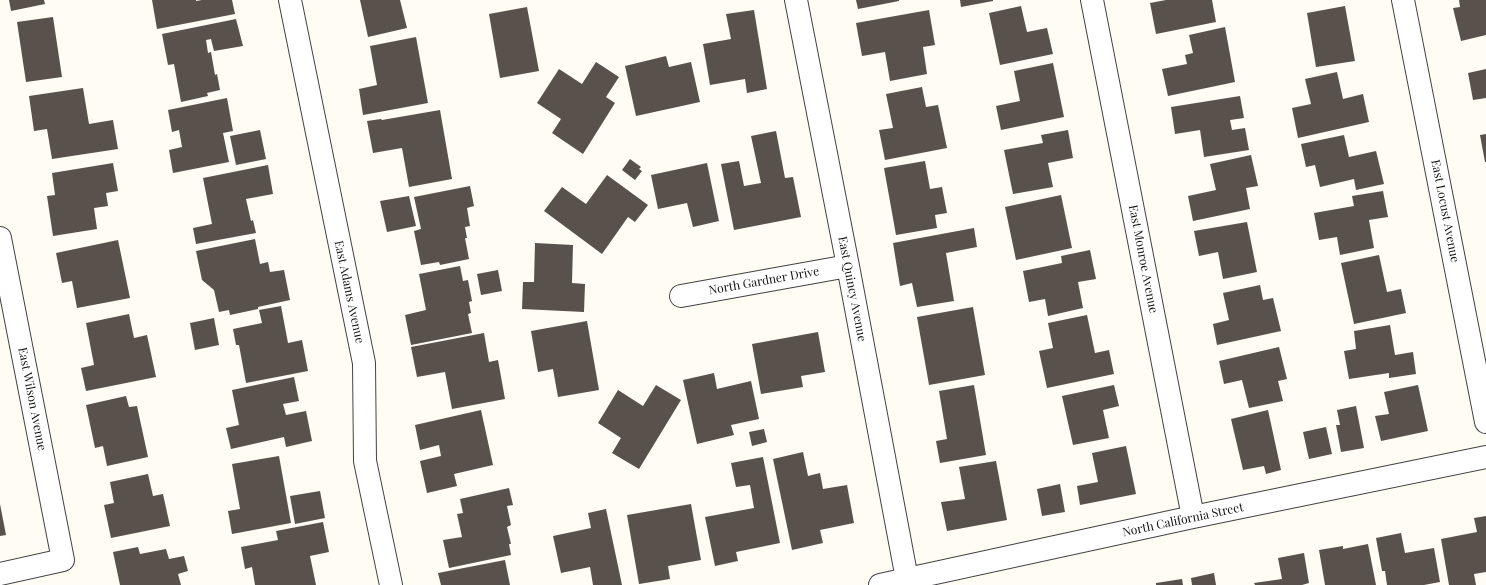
<!DOCTYPE html>
<style>
body{margin:0}
canvas{display:block;background:#fffcf3}
</style>
<canvas width="1486" height="585"></canvas>
<script>
const g = document.querySelector('canvas').getContext('2d');
g.lineJoin = 'round';
function fillPath(path, color) {
  g.fillStyle = color;
  g.fill(path, 'evenodd');
}
function poly(rows) {
  const path = new Path2D();
  for (const r of rows) {
    path.moveTo(r[0], r[1]);
    for (let i = 2; i < r.length; i += 2) path.lineTo(r[i], r[i + 1]);
  }
  return path;
}
function trace(path, color, width, dash) {
  g.strokeStyle = color;
  g.lineWidth = width;
  g.lineCap = dash ? 'butt' : 'round';
  g.setLineDash(dash || []);
  g.stroke(path);
}
function drawText(font, color, halo, rows, align = 'center') {
  g.font = font + ' "Playfair Display",serif';
  g.lineWidth = 4;
  g.setLineDash([]);
  g.textBaseline = 'middle';
  g.strokeStyle = halo;
  g.fillStyle = color;
  for (const [text, x, y, turn = 0] of rows) {
    g.save();
    g.translate(x, y);
    g.rotate((+turn || 0) * Math.PI / 180);
    g.textAlign = isNaN(turn) ? turn : align;
    if (halo) g.strokeText(text, 0, 0);
    g.fillText(text, 0, 0);
    g.restore();
  }
}
const building = poly([
 [9,0,44,0,45,4,11,11],
 [152,0,196,0,196,1,202,0,232,0,235,14,157,29],
 [360,0,400,0,407,28,368,37],
 [856,0,899,0,899,1,858,9],
 [960,0,993,0,993,1,961,7],
 [1166,0,1212,0,1216,22,1156,34,1150,3],
 [1459,0,1486,0,1486,35,1461,41,1453,8,1460,7],
 [1021,6,1027,32,1047,28,1053,54,1000,65,989,13],
 [1345,6,1355,61,1316,67,1307,13],
 [527,7,539,71,500,78,489,14],
 [754,10,767,89,747,93,745,79,710,85,703,44,731,39,726,14],
 [929,10,935,45,923,47,927,74,890,81,885,52,862,56,856,23],
 [53,17,62,77,26,82,17,22],
 [236,19,243,46,214,51,211,39,206,40,208,53,211,52,215,75,217,74,220,90,207,93,208,96,181,102,174,64,168,65,162,34],
 [1225,27,1235,82,1168,96,1162,69,1187,64,1185,55,1193,53,1189,35],
 [416,37,428,103,363,115,359,89,377,85,370,46],
 [666,56,669,67,691,62,700,102,636,116,625,66],
 [596,62,619,77,606,97,615,103,583,154,552,133,561,119,537,103,559,69,582,84],
 [1053,63,1064,117,1001,130,996,106,1020,101,1014,71],
 [1486,69,1486,98,1473,100,1468,73],
 [1337,72,1343,99,1363,94,1369,122,1298,138,1292,108,1311,104,1305,79],
 [922,87,926,107,938,105,947,148,885,160,879,130,893,128,886,94],
 [83,88,89,124,113,120,118,149,52,159,47,129,34,131,29,96],
 [1240,96,1244,118,1230,120,1232,130,1245,128,1249,150,1204,157,1200,130,1175,134,1171,107],
 [227,98,233,131,223,133,229,162,173,173,169,150,182,147,179,130,172,132,168,110],
 [440,110,452,179,409,187,402,148,373,153,367,121,381,119,382,120],
 [260,130,266,159,236,165,230,136],
 [1068,130,1073,158,1048,163,1053,187,1013,194,1004,150,1043,143,1041,135],
 [776,131,785,178,793,177,801,217,734,230,721,164,739,161,744,186,761,183,751,136],
 [1486,134,1486,162,1485,162,1480,135],
 [1344,135,1349,157,1376,151,1384,184,1356,190,1354,179,1320,187,1315,165,1306,167,1301,144],
 [1251,155,1258,186,1246,188,1250,209,1193,221,1188,196,1216,190,1210,164],
 [630,159,641,167,639,169,642,171,635,180,622,170],
 [925,161,930,189,942,187,947,213,935,215,937,228,896,235,884,168],
 [113,163,118,191,106,193,108,206,94,208,97,229,53,236,47,196,55,195,52,173],
 [707,163,719,221,693,227,687,203,658,209,651,175],
 [268,165,273,194,246,199,251,221,253,220,256,233,196,244,193,228,212,224,203,178],
 [607,175,648,205,635,222,628,217,602,254,544,211,562,187,586,204],
 [470,186,474,206,467,208,470,226,465,227,467,238,465,238,469,259,440,265,439,262,421,265,414,231,421,229,414,197],
 [1383,191,1388,217,1369,220,1374,248,1340,255,1337,237,1319,240,1314,213,1354,206,1352,196],
 [1061,195,1072,248,1016,260,1005,207],
 [409,196,416,226,387,232,380,201],
 [1247,222,1257,272,1223,279,1218,252,1199,256,1194,231],
 [974,228,977,247,946,253,954,301,917,307,912,283,900,286,893,243],
 [255,239,260,264,268,262,270,272,284,270,290,300,258,307,258,309,230,315,229,310,219,312,214,290,202,280,196,251],
 [118,240,130,298,77,308,72,281,62,283,56,253],
 [535,243,573,245,572,283,585,284,584,312,522,309,523,282,534,282],
 [1090,250,1096,279,1078,282,1083,308,1048,316,1045,299,1029,302,1023,271,1062,263,1061,256],
 [1379,255,1387,292,1401,289,1406,313,1354,324,1341,263],
 [460,266,463,281,468,280,472,301,469,302,471,313,468,314,472,333,411,345,405,315,426,310,419,274],
 [498,270,502,291,481,295,477,274],
 [1260,285,1263,300,1273,298,1281,331,1217,345,1213,324,1229,320,1223,293],
 [281,306,288,343,302,340,308,371,246,383,239,345,236,345,233,329,262,323,259,310],
 [973,307,985,375,929,385,917,317],
 [129,314,134,338,147,335,156,377,86,391,81,368,94,365,86,323],
 [1087,315,1095,353,1109,350,1114,374,1047,388,1039,351,1053,348,1048,323],
 [214,318,219,345,195,350,190,323],
 [587,321,599,390,558,397,553,369,538,372,531,331],
 [1390,325,1395,355,1413,352,1416,374,1389,378,1389,373,1349,379,1344,351,1356,349,1354,331],
 [818,332,825,372,801,376,803,387,761,394,752,344],
 [484,333,489,362,498,360,505,399,452,409,445,372,417,377,411,347],
 [1279,347,1287,379,1278,381,1283,401,1249,408,1242,380,1224,384,1219,361],
 [714,373,717,389,751,381,759,419,731,425,734,435,697,444,683,380],
 [294,377,299,401,283,404,286,415,306,411,312,441,286,447,284,437,231,449,226,428,239,425,232,390],
 [656,385,681,400,639,469,612,453,621,438,598,423,618,390,643,406],
 [974,385,986,455,940,463,936,441,947,439,939,391],
 [1114,385,1119,406,1103,410,1109,438,1073,445,1062,396],
 [1418,385,1428,431,1381,441,1375,416,1389,414,1384,392],
 [126,396,129,407,137,406,148,457,107,466,103,446,95,448,86,405],
 [1356,406,1364,448,1341,452,1336,425,1340,425,1337,410],
 [481,410,493,465,454,474,457,486,427,493,420,461,441,456,439,445,420,450,415,425],
 [1268,410,1281,470,1266,474,1264,466,1243,470,1231,419],
 [1326,427,1332,454,1309,459,1303,432],
 [764,429,767,442,752,446,749,432],
 [1126,446,1136,494,1080,505,1077,486,1098,482,1092,453],
 [803,452,808,476,820,473,823,489,847,485,854,523,820,530,823,543,792,550,773,459],
 [279,456,291,523,232,534,228,511,240,509,232,464],
 [763,457,780,543,736,552,738,561,715,566,705,517,754,508,750,485,736,487,731,463],
 [996,461,1007,520,947,531,941,502,965,499,959,467],
 [148,474,153,496,163,494,170,526,111,538,104,505,114,503,110,482],
 [1060,484,1065,512,1042,516,1037,489],
 [509,488,513,505,507,506,511,525,507,527,511,544,509,544,511,555,449,568,443,540,462,537,457,514,463,513,460,499],
 [320,491,325,518,295,524,290,496],
 [0,504,6,535,0,536],
 [691,504,701,560,668,566,670,579,639,584,627,515],
 [606,509,622,585,593,585,590,567,561,573,553,536,591,528,588,513],
 [1486,516,1486,572,1474,574,1476,585,1449,585,1441,539,1477,532,1474,518],
 [323,522,329,552,310,556,316,585,255,585,252,567,245,569,241,547,278,540,276,531],
 [1401,533,1405,553,1434,548,1440,582,1424,585,1387,585,1385,571,1382,571,1376,538],
 [1368,544,1376,585,1325,585,1319,550,1343,546,1343,549],
 [138,547,140,554,166,549,169,559,184,556,188,571,178,574,181,585,120,585,113,552],
 [1304,553,1309,583,1302,585,1255,585,1254,583,1282,579,1278,558],
 [505,560,510,585,441,585,438,573],
 [1214,573,1216,585,1192,585,1191,578],
 [1182,579,1183,585,1156,585,1156,583]
]);
const street = poly([
 [290,0,364,363,365,461,391,585],
 [796,0,848,266,907,579],
 [1092,0,1193,517],
 [1403,0,1486,422],
 [0,238,63,560,0,574],
 [681,296,848,266],
 [880,585,1193,517,1486,457]
]);
const streetNames = [
 ["East Locust Avenue",1445,211,79],
 ["East Monroe Avenue",1143,259,79],
 ["North Gardner Drive",764,281,-10],
 ["East Quincy Avenue",852,289,79],
 ["East Adams Avenue",349,292,78],
 ["East Wilson Avenue",32,399,79],
 ["North California Street",1183,520,-12]
];
fillPath(building, '#59514c');
trace(street, '#434343', 24);
trace(street, '#fff', 22);
drawText('12px', '#101010', '#fff', streetNames);
</script>
